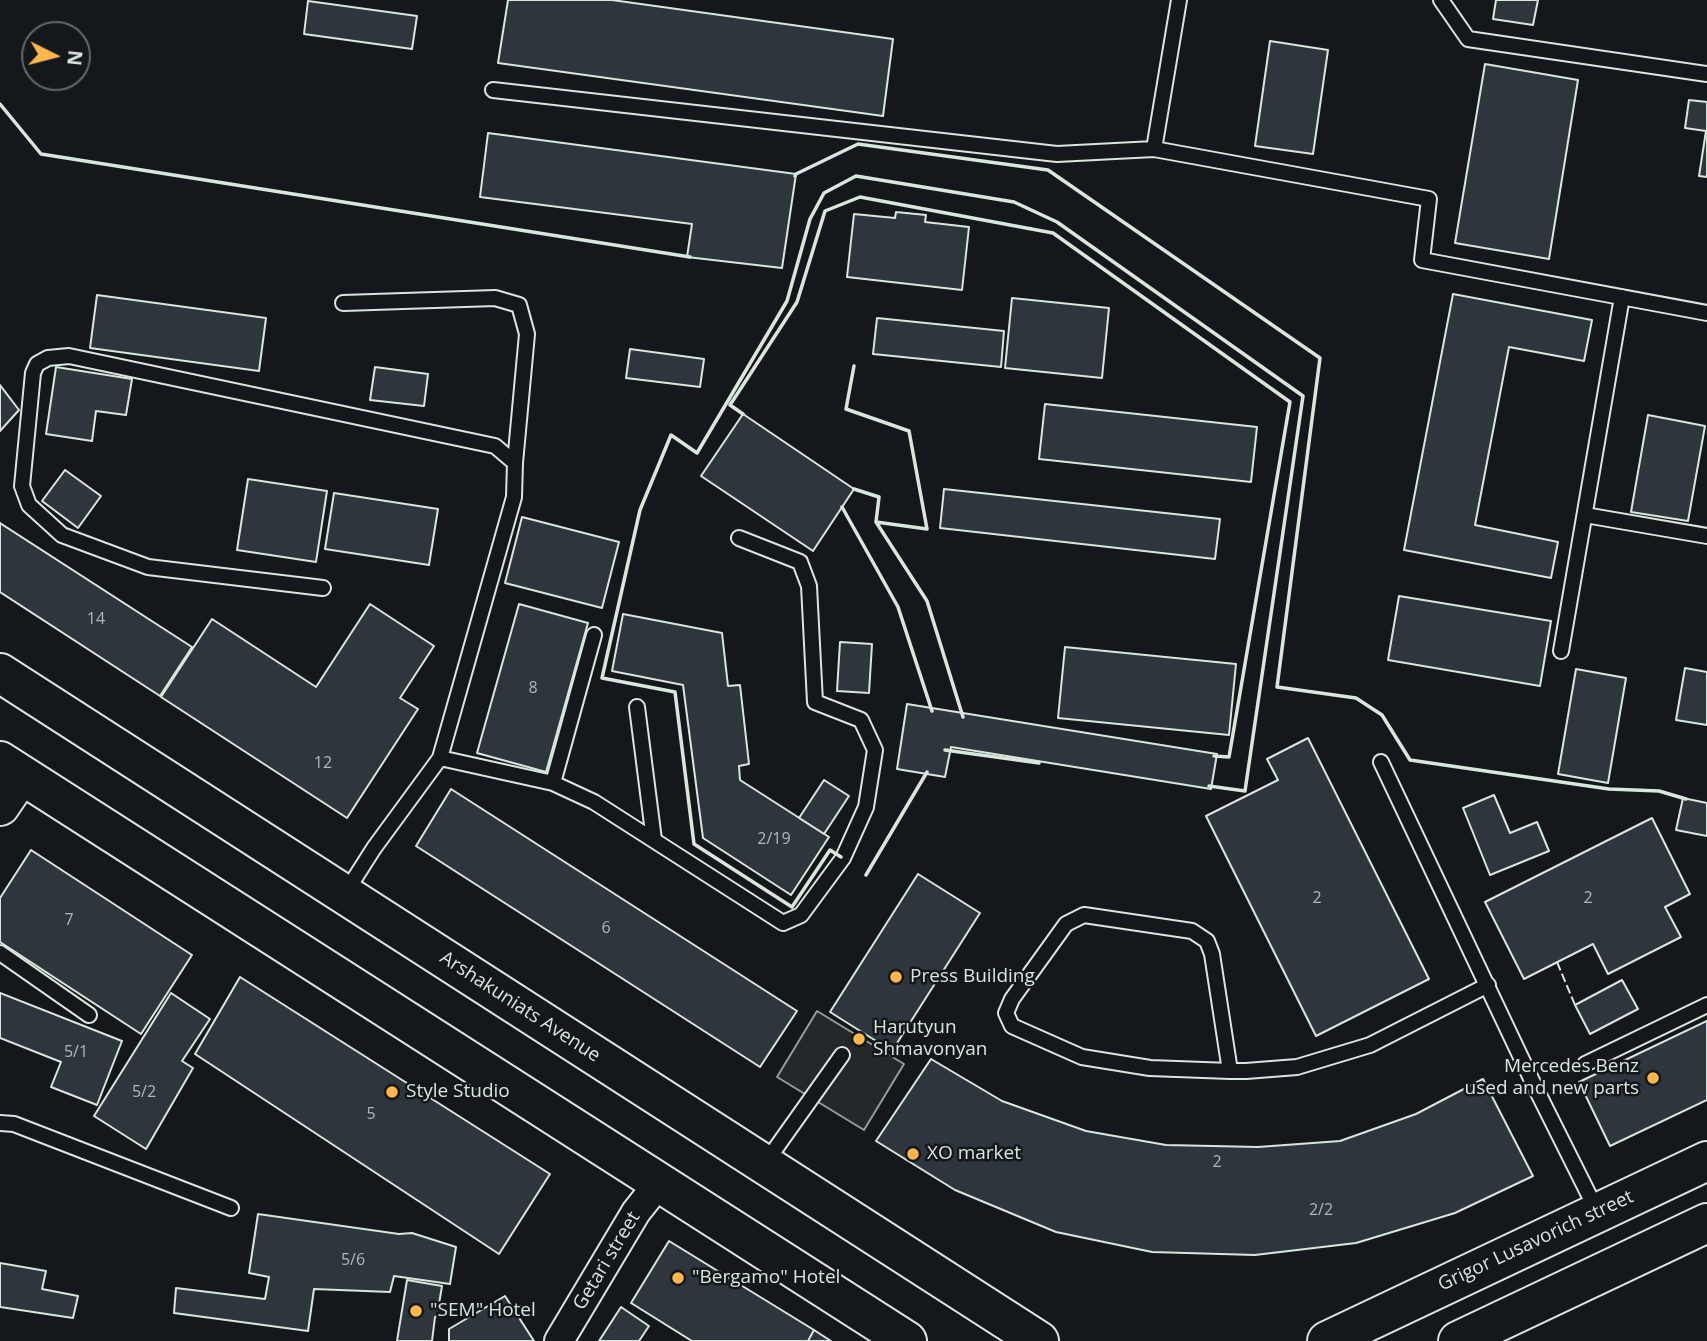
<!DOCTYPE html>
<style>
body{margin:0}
#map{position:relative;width:1707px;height:1341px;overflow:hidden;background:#14181c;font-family:"Open Sans",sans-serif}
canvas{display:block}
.north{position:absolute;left:21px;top:21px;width:70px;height:70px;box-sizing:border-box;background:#14181c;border:2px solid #626a69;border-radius:50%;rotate:96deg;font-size:19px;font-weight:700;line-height:28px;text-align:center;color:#d8e6dc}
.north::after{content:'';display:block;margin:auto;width:24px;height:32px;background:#ffb74d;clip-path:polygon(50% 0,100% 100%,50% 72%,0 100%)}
</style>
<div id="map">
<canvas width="1707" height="1341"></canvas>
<div class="north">N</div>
</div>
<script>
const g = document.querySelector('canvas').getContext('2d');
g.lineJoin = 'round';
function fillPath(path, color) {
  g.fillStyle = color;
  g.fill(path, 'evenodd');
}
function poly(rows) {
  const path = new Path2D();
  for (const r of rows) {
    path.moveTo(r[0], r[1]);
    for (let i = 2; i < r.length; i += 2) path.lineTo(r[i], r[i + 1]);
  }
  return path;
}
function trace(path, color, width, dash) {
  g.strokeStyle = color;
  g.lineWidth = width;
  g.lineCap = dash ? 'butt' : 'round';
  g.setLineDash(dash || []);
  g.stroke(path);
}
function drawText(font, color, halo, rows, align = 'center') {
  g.font = font + ' "Open Sans",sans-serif';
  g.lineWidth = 5;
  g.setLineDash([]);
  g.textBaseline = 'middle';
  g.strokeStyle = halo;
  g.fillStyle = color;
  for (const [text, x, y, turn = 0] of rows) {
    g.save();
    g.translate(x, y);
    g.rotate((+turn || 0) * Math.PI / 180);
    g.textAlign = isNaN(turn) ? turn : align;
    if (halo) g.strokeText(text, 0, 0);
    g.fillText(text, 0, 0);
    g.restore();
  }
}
const parking = poly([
 [817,1011,904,1064,864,1130,777,1077,817,1011]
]);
const building = poly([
 [508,0,612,0,893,39,883,116,498,63,508,0],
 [1496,0,1538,0,1533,25,1493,19,1496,0],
 [308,1,417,16,412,49,304,34,308,1],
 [1270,41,1328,50,1313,154,1255,146,1270,41],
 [1485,64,1578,80,1549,259,1455,243,1485,64],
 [1689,100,1707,102,1707,177,1699,176,1706,131,1685,128,1689,100],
 [488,133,796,174,782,268,687,257,692,224,480,197,488,133],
 [896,212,926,215,925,222,969,227,962,290,847,277,854,214,895,218,896,212],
 [1453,294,1592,320,1584,361,1509,347,1475,525,1558,542,1551,578,1404,550,1453,294],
 [97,295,266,318,259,371,90,348,97,295],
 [1012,298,1109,308,1102,378,1005,368,1012,298],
 [877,318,1004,331,1001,367,873,354,877,318],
 [630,349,704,359,700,387,626,378,630,349],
 [56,367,132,379,126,415,96,411,92,441,46,434,56,367],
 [375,367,428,374,424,406,370,400,375,367],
 [0,385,19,410,0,431,0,385],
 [1045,404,1257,427,1251,482,1039,459,1045,404],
 [743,414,854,489,813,551,701,476,743,414],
 [1648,415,1705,426,1688,521,1631,512,1648,415],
 [65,470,101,496,78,528,42,501,65,470],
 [248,479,327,491,316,562,237,550,248,479],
 [944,489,1220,519,1215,559,940,528,944,489],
 [334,493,438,509,429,565,325,549,334,493],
 [522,517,619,542,602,608,505,583,522,517],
 [0,523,192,647,160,696,0,592,0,523],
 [1399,596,1551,621,1540,686,1388,660,1399,596],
 [370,604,434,646,400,698,418,709,347,818,161,697,212,619,316,687,370,604],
 [519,604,588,623,546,772,477,753,519,604],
 [623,614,722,633,728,686,740,685,749,764,739,766,740,780,829,837,791,895,703,838,683,685,612,671,623,614],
 [840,642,872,644,869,693,837,691,840,642],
 [1065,647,1236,664,1229,735,1058,718,1065,647],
 [1685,668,1707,672,1707,725,1676,720,1685,668],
 [1576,669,1626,678,1608,783,1558,774,1576,669],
 [907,704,1217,754,1211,789,951,747,945,777,897,769,907,704],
 [1308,738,1429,979,1316,1036,1206,816,1278,780,1267,759,1308,738],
 [824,780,849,796,824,834,799,818,824,780],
 [451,789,797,1011,760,1067,416,846,451,789],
 [1494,795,1510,833,1537,822,1549,851,1490,875,1463,808,1494,795],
 [1683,798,1707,803,1707,836,1676,830,1683,798],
 [1652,818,1690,894,1665,907,1681,937,1608,974,1593,944,1524,979,1485,902,1652,818],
 [31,850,192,955,141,1034,0,942,0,898,31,850],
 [918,874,980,913,892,1051,830,1012,918,874],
 [240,977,550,1174,499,1254,195,1054,240,977],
 [1622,980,1638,1009,1590,1034,1575,1005,1622,980],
 [0,993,122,1041,97,1105,51,1087,61,1062,0,1038,0,993],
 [171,993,210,1019,182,1061,193,1068,146,1149,94,1116,171,993],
 [1707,1021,1707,1100,1610,1146,1579,1082,1707,1021],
 [931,1059,1002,1101,1086,1131,1166,1145,1258,1147,1340,1141,1416,1114,1483,1079,1533,1176,1455,1213,1356,1243,1255,1255,1152,1252,1056,1232,955,1190,876,1141,931,1059],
 [258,1214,399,1234,412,1233,456,1247,450,1284,394,1276,390,1292,314,1289,308,1331,174,1313,176,1288,265,1299,269,1277,249,1273,258,1214],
 [669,1241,814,1330,808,1341,692,1341,631,1303,669,1241],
 [0,1263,46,1271,42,1289,78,1296,73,1318,0,1307,0,1263],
 [407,1280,442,1286,439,1304,442,1313,435,1317,432,1341,397,1341,407,1280],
 [505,1296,534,1341,449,1341,449,1329,505,1296],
 [621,1307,649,1326,639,1341,599,1341,621,1307],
 [814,1330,831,1341,808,1341,814,1330]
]);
const lane = poly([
 [1179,0,1154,149,1429,199,1422,260,1707,313],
 [1441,0,1468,39,1707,74],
 [493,90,1057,154,1154,149],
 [343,303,495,298,519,305,527,334,515,463],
 [1585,515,1707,536],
 [323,588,148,567,62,535,29,505,22,486,33,373,37,364,48,358,69,356,495,446,515,463,514,497,440,758,374,848,346,892],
 [1561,651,1622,297],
 [637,707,654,840],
 [440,758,553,783,594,802,783,923,801,915,843,858,866,807,875,750,861,720,815,702,809,586,800,562,739,538],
 [1381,762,1535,1087,1597,1211],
 [553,783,594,635],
 [0,953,89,1015],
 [1585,1064,1707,1005],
 [1230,1071,1212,954,1207,941,1192,931,1084,915,1066,924,1012,999,1006,1013,1012,1026,1082,1057,1150,1068,1230,1071,1246,1071,1297,1067,1370,1045,1488,985],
 [0,1123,14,1124,231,1208],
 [766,1162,842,1055]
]);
const street = poly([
 [559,1341,636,1212,659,1183]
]);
const secondary = poly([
 [0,806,21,775]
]);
const primary = poly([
 [0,673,1039,1341],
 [0,761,907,1341],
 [1327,1341,1707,1161],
 [1458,1341,1707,1223]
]);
const fence = poly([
 [1557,962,1575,1005]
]);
const wall = poly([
 [0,104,41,154,690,257],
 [795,176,796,174,858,144,1048,170,1320,358,1277,687,1356,698,1382,715,1410,760,1609,789,1659,791,1686,799],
 [854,366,846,409,909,431,927,529,876,522],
 [743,414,730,405,797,302,825,211,860,197,1053,233,1290,402,1229,757,1214,756],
 [854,489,879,497,876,522,927,601,963,717],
 [842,507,898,607,932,711],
 [945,750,1039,763],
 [841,857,830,850,792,907,694,844,675,692,602,678,640,510,671,435,697,453,787,301,810,219,824,193,856,176,1014,202,1057,222,1303,396,1245,791,1209,786],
 [866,875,927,772]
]);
const markers = [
 [896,977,7,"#ffb74d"],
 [859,1039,7,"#ffb74d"],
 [1653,1078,7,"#ffb74d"],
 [392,1092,7,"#ffb74d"],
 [913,1154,7,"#ffb74d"],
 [678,1278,7,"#ffb74d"],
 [416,1311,7,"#ffb74d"]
];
const numberNames = [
 ["14",96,619],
 ["8",533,688],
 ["12",323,763],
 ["2/19",774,839],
 ["2",1317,898],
 ["2",1588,898],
 ["7",69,920],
 ["6",606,928],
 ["5/1",76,1052],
 ["5/2",144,1092],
 ["5",371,1114],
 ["2",1217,1162],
 ["2/2",1321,1210],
 ["5/6",353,1260]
];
const poiNames = [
 ["Press Building",910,977],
 ["Harutyun",873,1028],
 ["Shmavonyan",873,1050],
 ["Mercedes Benz",1639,1067,"right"],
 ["used and new parts",1639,1089,"right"],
 ["Style Studio",406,1092],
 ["XO market",927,1154],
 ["\"Bergamo\" Hotel",692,1278],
 ["\"SEM\" Hotel",430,1311]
];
const streetNames = [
 ["Arshakuniats Avenue",520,1007,33],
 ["Grigor Lusavorich street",1536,1241,-25],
 ["Getari street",607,1261,-59]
];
fillPath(parking, '#24282b');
trace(parking, '#939e99', 2);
fillPath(building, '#2c363c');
trace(building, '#d8e6dc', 2);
trace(lane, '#d8e6dc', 18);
trace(street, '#d8e6dc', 32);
trace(secondary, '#d8e6dc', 42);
trace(primary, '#d8e6dc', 42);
trace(lane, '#14181c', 14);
trace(street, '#14181c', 28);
trace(secondary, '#14181c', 38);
trace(primary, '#14181c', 38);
trace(fence, '#d8e6dc', 2, [9, 3.5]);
trace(wall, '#d8e6dc', 3.5);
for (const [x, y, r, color] of markers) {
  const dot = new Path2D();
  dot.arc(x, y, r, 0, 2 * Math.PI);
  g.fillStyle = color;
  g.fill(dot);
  trace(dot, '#14181c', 2.5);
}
drawText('16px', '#adbab4', null, numberNames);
drawText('19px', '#d8e6dc', '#14181c', poiNames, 'left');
drawText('19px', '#d8e6dc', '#14181c', streetNames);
</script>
